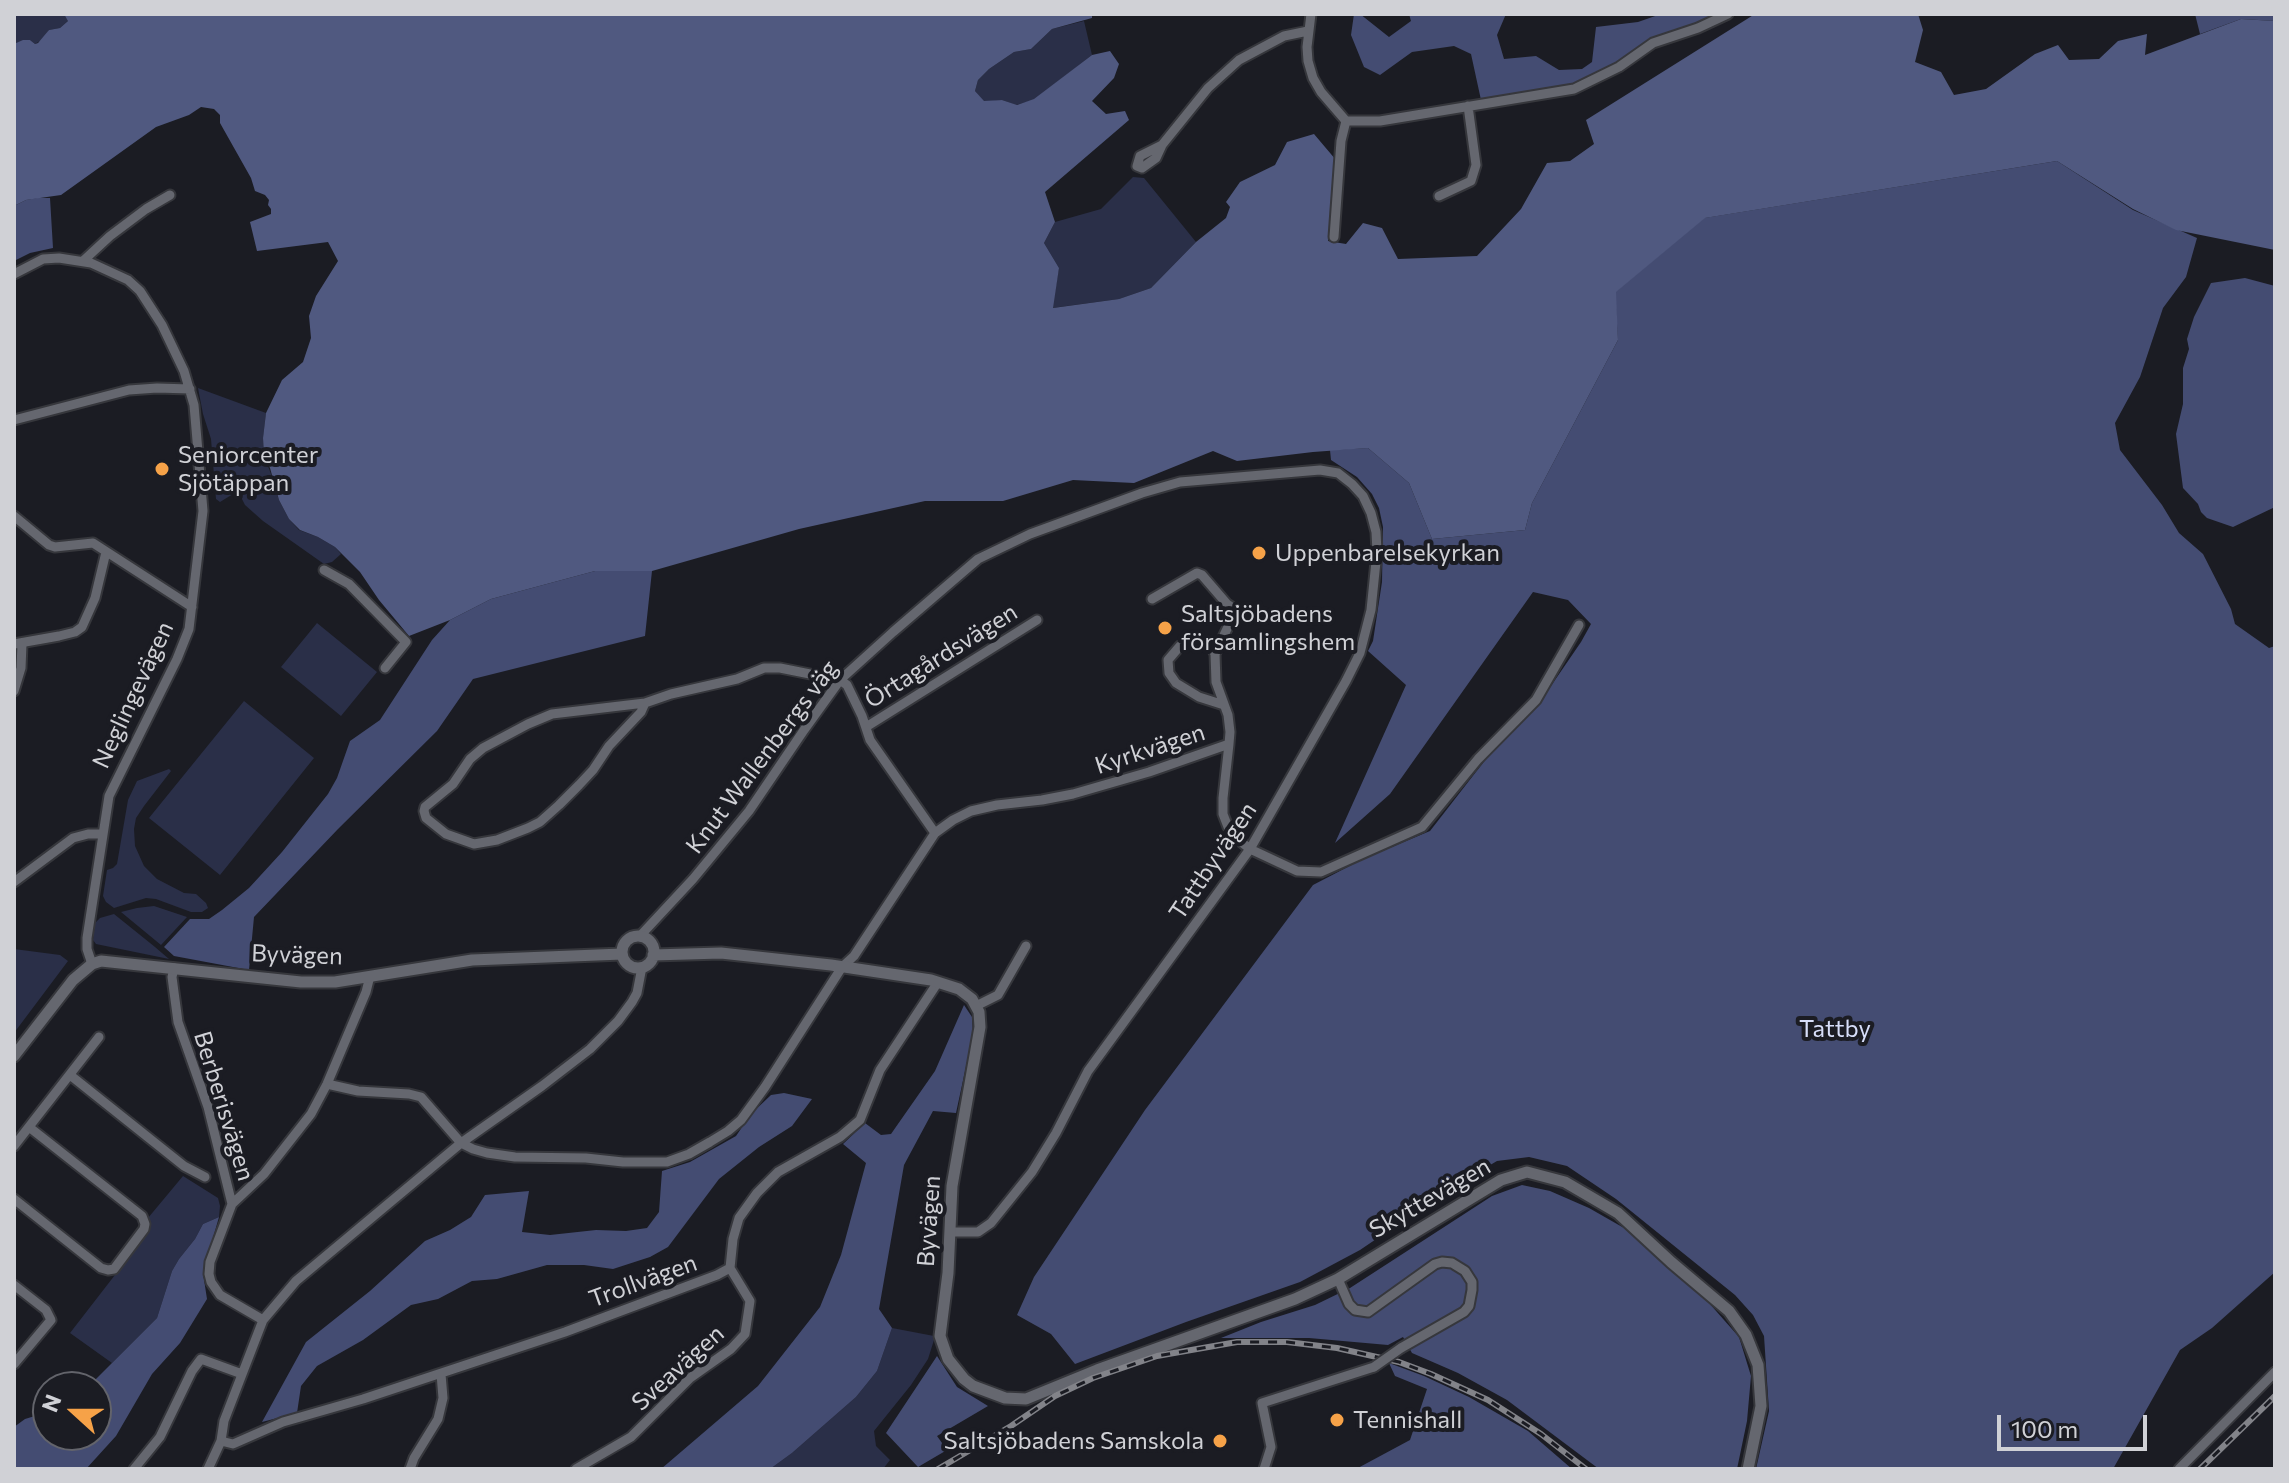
<!DOCTYPE html>
<meta charset="utf-8">
<style>
body{margin:0}
#map{position:relative;width:2289px;height:1483px;overflow:hidden;background:#1b1c23;font-family:Commissioner,sans-serif}
canvas{display:block}
.frame{position:absolute;inset:0;border:16px solid #d0d1d6;pointer-events:none}
.north{position:absolute;left:32px;top:1371px;width:80px;height:80px;box-sizing:border-box;background:#1b1c23;border:2px solid #63646b;border-radius:50%;rotate:291deg;font-size:22px;font-weight:700;line-height:32px;text-align:center;color:#d0d1d6}
.north::after{content:'';display:block;margin:auto;width:28px;height:36px;background:#f6a248;clip-path:polygon(50% 0,100% 100%,50% 72%,0 100%)}
.scale{position:absolute;left:1997px;top:1415px;width:150px;height:36px;box-sizing:border-box;border:4px solid #d0d1d6;border-top:0;padding-left:10px;font-size:24px;line-height:28px;white-space:nowrap;color:#d0d1d6;-webkit-text-stroke:6px #1b1c23;paint-order:stroke}
</style>
<div id="map">
<canvas width="2289" height="1483"></canvas>
<div class="frame"></div>
<div class="north">N</div>
<div class="scale">100 m</div>
</div>
<script>
const g = document.querySelector('canvas').getContext('2d');
g.lineJoin = 'round';
function fillPath(path, color) {
  g.fillStyle = color;
  g.fill(path, 'evenodd');
}
function poly(rows) {
  const path = new Path2D();
  for (const r of rows) {
    if (r.length === 3) {
      path.moveTo(r[0] + r[2], r[1]);
      path.arc(r[0], r[1], r[2], 0, 2 * Math.PI);
      continue;
    }
    path.moveTo(r[0], r[1]);
    for (let i = 2; i < r.length; i += 2) path.lineTo(r[i], r[i + 1]);
  }
  return path;
}
function trace(path, color, width, dash) {
  g.strokeStyle = color;
  g.lineWidth = width;
  g.lineCap = dash ? 'butt' : 'round';
  g.setLineDash(dash || []);
  g.stroke(path);
}
function drawText(font, color, halo, rows, align = 'center') {
  g.font = font + ' Commissioner,sans-serif';
  g.lineWidth = 8;
  g.setLineDash([]);
  g.textBaseline = 'middle';
  g.strokeStyle = halo;
  g.fillStyle = color;
  for (const [text, x, y, turn = 0] of rows) {
    g.save();
    g.translate(x, y);
    g.rotate((+turn || 0) * Math.PI / 180);
    g.textAlign = isNaN(turn) ? turn : align;
    if (halo) g.strokeText(text, 0, 0);
    g.fillText(text, 0, 0);
    g.restore();
  }
}
const green = poly([
 [14,14,64,14,69,20,60,28,49,30,45,38,35,44,30,40,14,44],
 [1084,21,1092,55,1034,100,1016,105,1002,100,984,102,975,91,978,80,989,69,1014,52,1031,49,1052,29],
 [1133,177,1144,178,1196,242,1151,288,1119,299,1052,308,1059,268,1044,243,1055,222,1101,209],
 [198,388,266,413,263,438,264,456,273,479,257,483,257,489,275,488,279,500,289,519,299,530,318,537,335,547,341,554,332,562,324,564,263,521,245,505,238,491,220,502,216,499,211,439,203,414],
 [317,623,377,672,341,716,281,667],
 [244,701,314,758,220,875,149,818],
 [169,769,171,771,144,806,136,818,134,829,135,846,144,866,157,879,184,893,196,894,206,903,208,908,202,912,191,912,156,899,146,898,114,908,106,902,103,896,107,870,113,868,117,864,128,800,137,781],
 [154,906,187,917,161,945,121,912,137,908],
 [114,914,155,947,169,959,96,944,93,940,95,923,100,918],
 [14,949,60,955,68,961,14,1033],
 [183,1176,218,1198,220,1206,219,1217,203,1224,195,1239,179,1259,172,1271,157,1318,112,1363,70,1333,149,1231,151,1224,148,1218],
 [892,1328,934,1336,934,1340,928,1359,911,1385,874,1431,876,1446,890,1460,883,1469,770,1469,792,1453,856,1397,877,1371]
]);
const forest = poly([
 [1354,14,1360,14,1389,37,1411,21,1409,14,1506,14,1497,35,1504,59,1536,56,1559,70,1582,69,1592,62,1596,27,1638,22,1661,14,1717,14,1698,23,1651,38,1608,68,1573,85,1481,100,1471,54,1454,46,1412,52,1380,75,1364,67,1351,35],
 [2195,14,2275,14,2275,21,2241,19,2200,34],
 [2057,161,2133,210,2197,238,2186,277,2163,308,2140,377,2115,423,2120,450,2162,505,2179,533,2203,554,2231,609,2235,624,2269,648,2275,646,2275,1272,2212,1328,2180,1350,2113,1469,1756,1469,1769,1411,1764,1336,1753,1315,1735,1295,1616,1199,1567,1166,1529,1157,1497,1161,1453,1187,1360,1250,1300,1282,1186,1322,1075,1364,1051,1334,1017,1315,1034,1277,1145,1110,1313,885,1363,859,1430,831,1493,750,1542,699,1581,642,1591,624,1568,600,1533,592,1390,794,1335,843,1406,685,1368,651,1373,641,1382,582,1383,527,1379,508,1372,494,1357,477,1331,460,1330,450,1368,448,1409,483,1432,539,1525,530,1532,503,1618,340,1615,292,1704,218],
 [37,198,50,198,53,248,30,253,14,261,14,206,26,200],
 [2245,278,2275,286,2275,507,2233,527,2207,518,2201,512,2198,504,2183,488,2176,434,2183,404,2183,368,2189,349,2187,339,2194,317,2211,283],
 [595,571,652,571,645,636,473,679,437,731,338,829,254,917,249,970,174,956,164,947,190,919,209,919,222,910,249,888,282,852,328,794,337,778,350,741,380,720,432,640,450,620,491,599],
 [964,1005,972,1017,973,1034,956,1113,933,1111,904,1165,879,1309,892,1328,877,1371,856,1397,792,1453,770,1469,661,1469,758,1386,820,1307,841,1255,866,1163,843,1144,865,1123,881,1135,891,1134,935,1071],
 [784,1093,812,1099,792,1126,759,1147,719,1179,668,1247,650,1257,613,1269,584,1265,547,1265,497,1279,472,1281,438,1299,411,1305,363,1340,317,1366,301,1386,297,1413,262,1422,306,1342,370,1291,425,1241,450,1230,471,1217,485,1195,529,1191,522,1232,550,1235,596,1230,626,1231,647,1228,659,1212,662,1171,690,1162,736,1136,751,1114,771,1095],
 [1522,1185,1550,1191,1589,1208,1624,1228,1709,1303,1739,1337,1751,1376,1747,1421,1737,1469,1599,1469,1507,1400,1458,1373,1412,1353,1403,1337,1388,1345,1309,1338,1221,1338,1261,1322,1315,1305,1350,1288,1492,1196],
 [219,1217,203,1273,207,1299,180,1343,152,1374,116,1436,86,1469,14,1469,14,1427,25,1419,48,1412,48,1435,96,1435,96,1387,88,1387,157,1318,172,1271,179,1259,195,1239,203,1224],
 [937,1356,957,1387,988,1406,937,1436,947,1450,918,1467,886,1433],
 [1389,1363,1424,1376,1469,1397,1528,1431,1572,1469,1356,1469,1410,1440,1427,1389,1395,1376]
]);
const water = poly([
 [64,14,1092,14,1092,18,1052,29,1031,49,1014,52,989,69,978,80,975,91,984,101,1002,100,1017,105,1034,99,1092,55,1110,51,1119,64,1114,78,1092,101,1106,114,1125,111,1129,120,1045,192,1055,222,1044,243,1059,268,1053,308,1119,299,1151,288,1196,242,1226,218,1230,207,1226,202,1240,182,1275,165,1287,142,1314,134,1336,160,1328,241,1346,244,1363,223,1382,228,1398,259,1477,256,1521,209,1547,163,1570,161,1594,144,1586,120,1755,14,1918,14,1923,30,1915,62,1941,72,1954,95,1986,89,2035,54,2058,45,2069,60,2099,59,2118,41,2147,34,2145,55,2241,19,2275,21,2275,250,2176,230,2133,209,2057,161,1705,218,1616,292,1618,340,1532,503,1525,530,1432,539,1409,483,1368,448,1313,452,1237,461,1213,451,1134,483,1073,480,1003,501,925,501,799,529,652,571,595,571,491,599,450,620,409,636,379,600,360,572,335,547,318,537,300,530,289,519,279,500,270,468,264,456,263,438,266,413,282,380,303,362,311,338,309,316,316,296,338,261,328,242,257,251,250,222,271,214,271,209,268,205,269,200,265,195,255,191,251,178,220,123,220,115,214,109,201,107,189,115,156,127,61,195,26,200,14,206,14,44,23,40,30,40,35,44,38,43,49,30,60,28,68,21]
]);
const minor = poly([
 [1311,14,1307,47,1308,61,1313,78,1321,92,1346,121,1341,141,1334,237],
 [1346,121,1380,121,1574,89,1619,67,1653,43,1698,28,1728,14],
 [1162,145,1156,158,1142,168,1137,166,1140,156,1162,145,1208,88,1239,60,1284,36,1308,31],
 [1439,196,1471,181,1476,165,1468,106],
 [83,261,110,236,146,209,170,195],
 [14,274,43,259,59,258,91,263,128,280,140,291,162,325,184,371,194,405,203,511,189,629,177,659,109,796,87,938,87,949,92,964],
 [14,420,129,390,157,388,190,389],
 [14,516,49,545,55,547,93,543,192,607],
 [324,570,349,584,406,642,385,668],
 [1152,599,1197,573,1202,575,1227,604,1236,610,1215,654],
 [14,644,59,636,75,632,82,627,95,598,106,552],
 [14,691,21,668,22,644],
 [645,703,552,714,528,724,483,748,470,759,453,784,425,807,424,811,426,818,446,834,474,844,497,840,528,828,540,822,559,805,579,785,593,770,609,746,641,712,645,703,671,694,737,679,764,668,780,668,840,680,847,685,862,716,870,740,935,833],
 [1224,705,1199,697,1176,683,1169,673,1168,660,1180,646,1195,641,1203,642,1211,646,1215,654,1216,682,1228,715,1230,732,1229,744],
 [866,727,1037,620],
 [14,882,73,838,88,834,102,834],
 [640,936,693,879,749,811,804,730,840,680,893,632,978,559,1030,534,1142,493,1180,482,1320,470,1338,473,1352,484,1363,496,1371,513,1376,532,1377,552,1371,610,1360,653,1346,681,1250,849,1088,1071,1056,1133,1032,1172,991,1223,978,1232,950,1232],
 [174,968,172,977,178,1022,208,1107,232,1204,210,1262,209,1274,211,1282,220,1295,263,1320],
 [976,1006,998,995,1026,946],
 [70,1075,184,1166,205,1177],
 [327,1084,358,1091,409,1094,421,1097,461,1143,473,1149,487,1153,515,1157,586,1158,623,1162,667,1162,689,1154,710,1142,728,1131,741,1120,765,1087,842,967,854,956,935,833,953,820,971,811,997,805,1042,800,1073,794,1149,772,1229,744,1223,798,1223,814,1228,827,1235,837,1250,849,1297,871,1321,872,1422,827,1478,759,1536,700,1579,625],
 [14,1146,99,1037],
 [14,1199,101,1268,108,1270,114,1269,144,1229,145,1224,142,1216,29,1127],
 [232,1204,264,1174,311,1114,327,1084,366,992,370,976],
 [1338,1279,1349,1304,1355,1310,1368,1312,1435,1264,1442,1262,1452,1263,1465,1271,1472,1282,1472,1290,1469,1306,1464,1312,1401,1348],
 [14,1285,46,1310,51,1320,14,1364],
 [221,1441,233,1444,283,1422,363,1399,565,1332,717,1275,730,1268,733,1239,739,1218,757,1193,778,1172,840,1137,860,1120,880,1070,938,982],
 [134,1469,160,1437,192,1371,201,1359,242,1374],
 [208,1469,221,1441,224,1421,263,1320,296,1281,461,1143,542,1086,590,1049,618,1021,632,1002,637,993,642,967],
 [410,1469,414,1458,438,1419,443,1398,441,1374],
 [576,1469,631,1437,690,1378,731,1349,745,1334,750,1301,730,1268],
 [1264,1469,1271,1447,1262,1403,1374,1367],
 [2179,1469,2275,1372]
]);
const tertiary = poly([
 [638,952,16],
 [653,955,721,953,831,965,931,980,959,989,972,999,979,1012,980,1027,952,1186,948,1273,940,1336,948,1359,964,1379,973,1386,1005,1398,1026,1399,1097,1370,1295,1299,1338,1279,1501,1180,1527,1172,1565,1182,1618,1213,1671,1262,1729,1311,1746,1335,1758,1365,1761,1406,1748,1469],
 [14,1056,73,980,92,964,101,961,301,982,335,982,472,960,622,954]
]);
const rail = poly([
 [938,1469,1011,1426,1055,1396,1093,1378,1157,1356,1237,1342,1287,1342,1337,1348,1399,1362,1431,1374,1488,1400,1541,1434,1586,1469],
 [2200,1469,2275,1396]
]);
const minorBridge = poly([
 [1374,1367,1401,1348]
]);
const markers = [
 [162,469,8,"#f6a248"],
 [1259,553,8,"#f6a248"],
 [1165,628,8,"#f6a248"],
 [1337,1420,8,"#f6a248"],
 [1220,1441,8,"#f6a248"]
];
const poiNames = [
 ["Seniorcenter",178,455],
 ["Sjötäppan",178,483],
 ["Uppenbarelsekyrkan",1275,553],
 ["Saltsjöbadens",1181,614],
 ["församlingshem",1181,642],
 ["Tennishall",1353,1420],
 ["Saltsjöbadens Samskola",1204,1441,"right"]
];
const streetNames = [
 ["Örtagårdsvägen",941,656,-32],
 ["Neglingevägen",133,695,-65],
 ["Kyrkvägen",1150,749,-18],
 ["Knut Wallenbergs väg",762,757,-53],
 ["Tattbyvägen",1213,861,-56],
 ["Byvägen",297,955,2],
 ["Berberisvägen",224,1106,73],
 ["Skyttevägen",1430,1198,-30],
 ["Byvägen",929,1221,-86],
 ["Trollvägen",643,1281,-20],
 ["Sveavägen",678,1368,-42]
];
const parkNames = [
 ["Tattby",1835,1029]
];
fillPath(green, '#2a2f48');
fillPath(forest, '#444c72');
fillPath(water, '#505980');
trace(minor, '#36373c', 13);
trace(tertiary, '#36373c', 15);
trace(minor, '#65676f', 9);
trace(tertiary, '#65676f', 11);
trace(rail, '#828389', 6);
trace(rail, '#1b1c23', 3, [9]);
trace(minorBridge, '#36373c', 13, []);
trace(minorBridge, '#65676f', 9);
for (const [x, y, r, color] of markers) {
  const dot = new Path2D();
  dot.arc(x, y, r, 0, 2 * Math.PI);
  g.fillStyle = color;
  g.fill(dot);
  trace(dot, '#1b1c23', 3);
}
drawText('24px', '#d0d1d6', '#1b1c23', poiNames, 'left');
drawText('24px', '#d0d1d6', '#1b1c23', streetNames);
drawText('24px', '#d7def9', '#1b1c23', parkNames);
</script>
